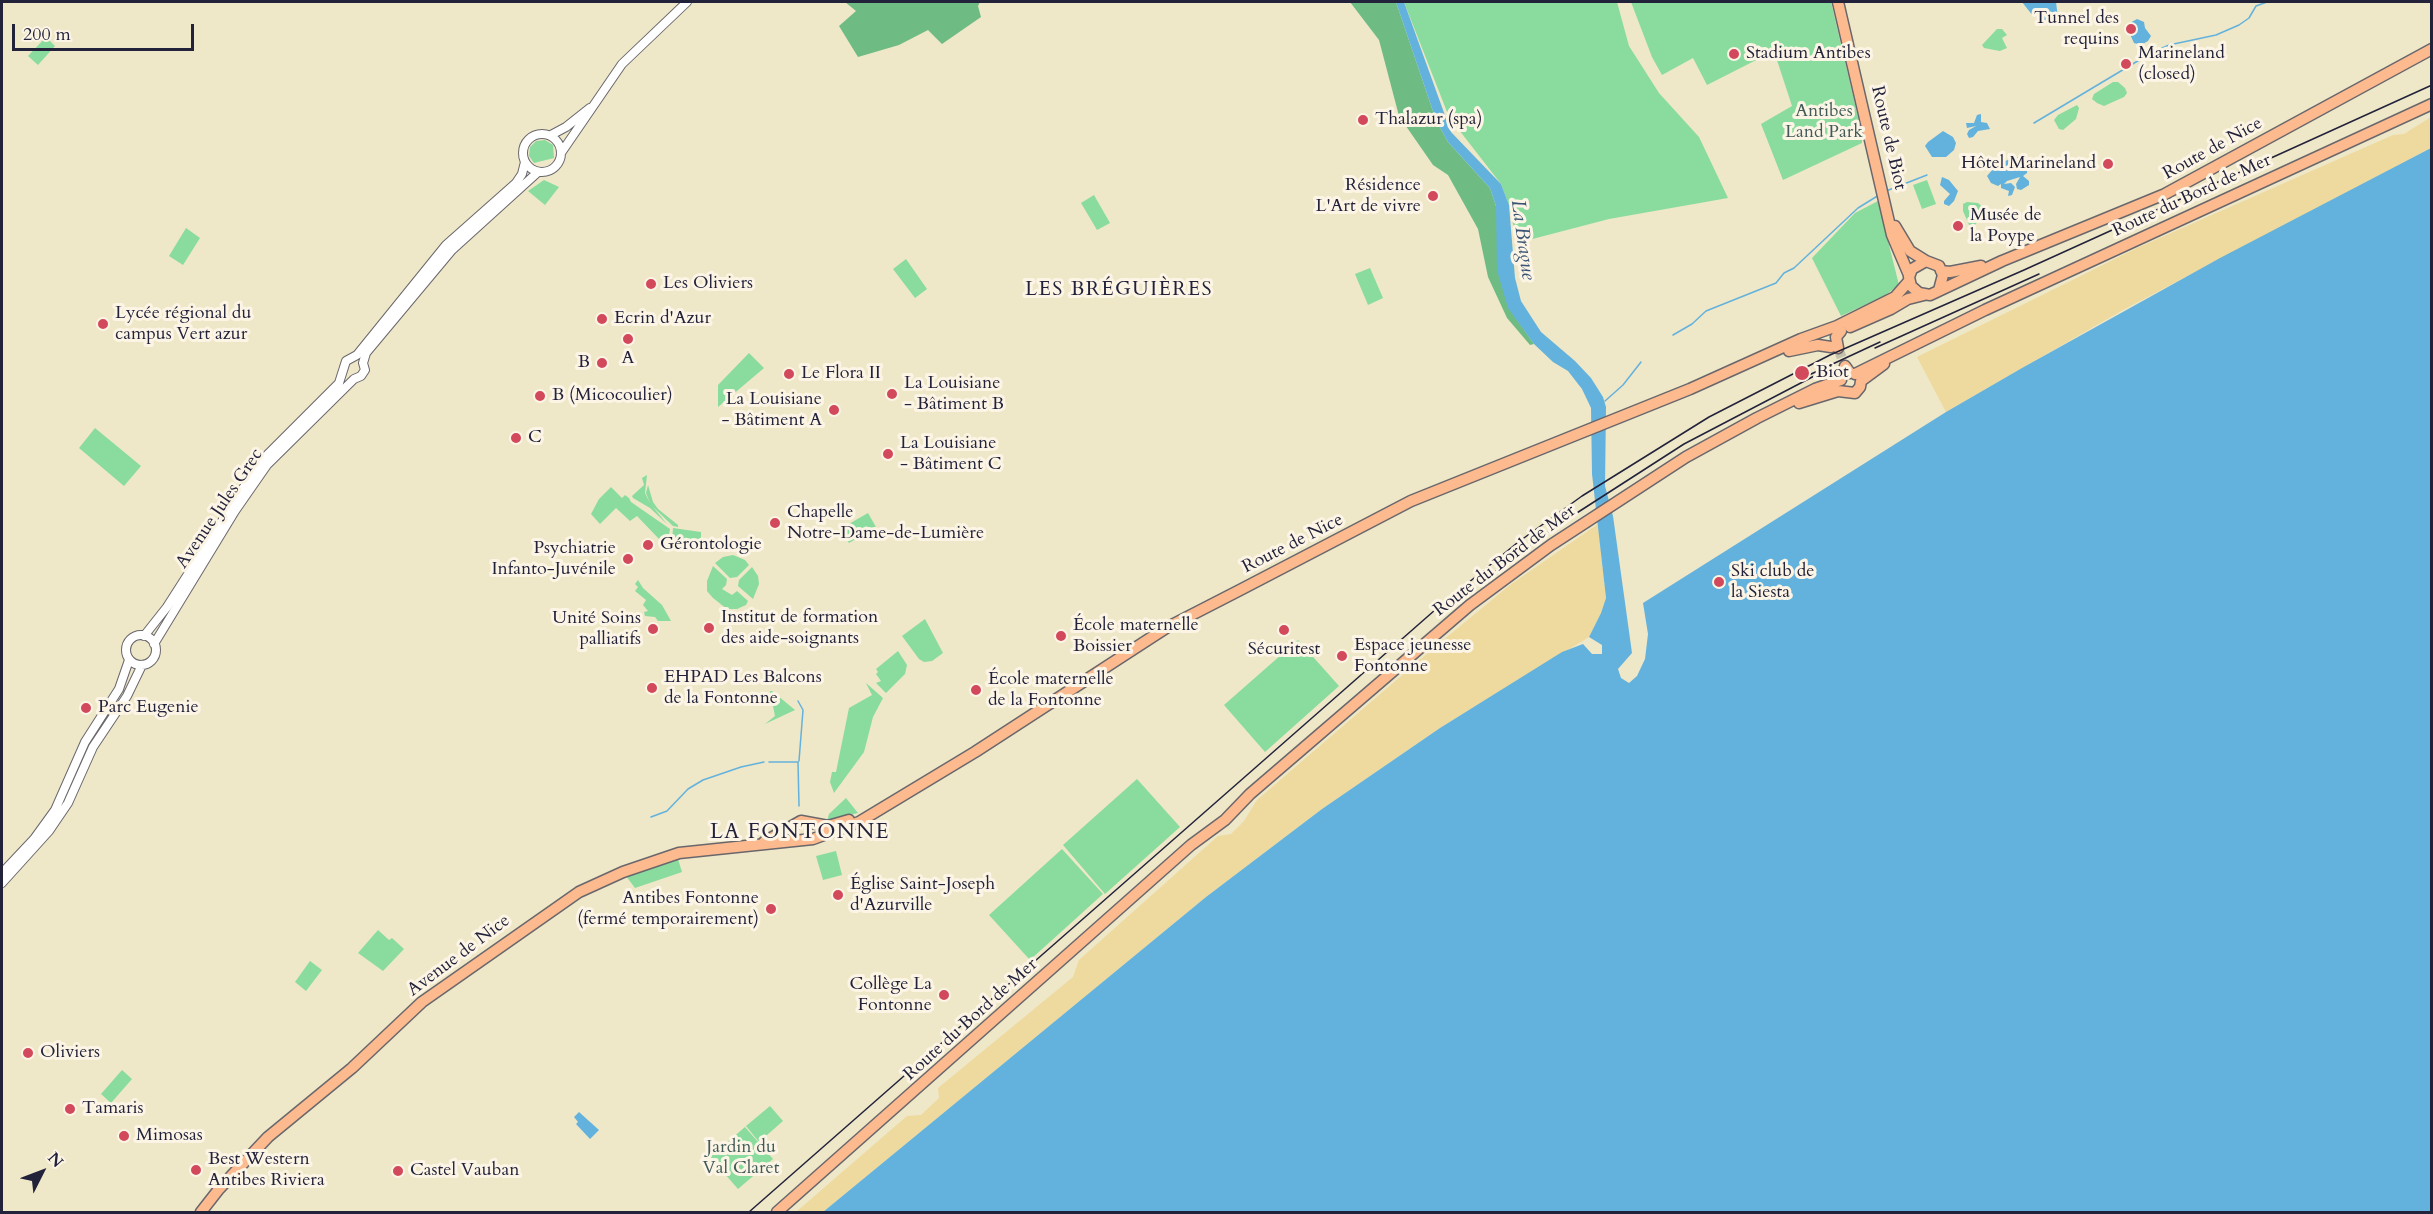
<!DOCTYPE html>
<meta charset="utf-8">
<style>
body{margin:0}
#map{position:relative;width:2433px;height:1214px;overflow:hidden;background:#eee7c8;font-family:Cardo,serif}
canvas{display:block}
.frame{position:absolute;inset:0;border:3px solid #22223b;pointer-events:none}
.north{position:absolute;left:12px;top:1142px;width:60px;height:60px;-webkit-text-stroke:4px #fcf5e5;paint-order:stroke;rotate:48deg;font-size:16px;font-weight:700;line-height:24px;text-align:center;color:#22223b}
.north::after{content:'';display:block;margin:auto;width:21px;height:27px;background:#22223b;clip-path:polygon(50% 0,100% 100%,50% 72%,0 100%)}
.scale{position:absolute;left:12px;top:24px;width:182px;height:27px;box-sizing:border-box;border:3px solid #22223b;border-top:0;padding-left:8px;font-size:18px;line-height:21px;white-space:nowrap;color:#22223b;-webkit-text-stroke:4px #fcf5e5;paint-order:stroke}
</style>
<div id="map">
<canvas width="2433" height="1214"></canvas>
<div class="frame"></div>
<div class="north">N</div>
<div class="scale">200 m</div>
</div>
<script>
const g = document.querySelector('canvas').getContext('2d');
g.lineJoin = 'round';
function fillPath(path, color) {
  g.fillStyle = color;
  g.fill(path, 'evenodd');
}
function poly(rows) {
  const path = new Path2D();
  for (const r of rows) {
    if (r.length === 3) {
      path.moveTo(r[0] + r[2], r[1]);
      path.arc(r[0], r[1], r[2], 0, 2 * Math.PI);
      continue;
    }
    path.moveTo(r[0], r[1]);
    for (let i = 2; i < r.length; i += 2) path.lineTo(r[i], r[i + 1]);
  }
  return path;
}
function trace(path, color, width, dash) {
  g.strokeStyle = color;
  g.lineWidth = width;
  g.lineCap = dash ? 'butt' : 'round';
  g.setLineDash(dash || []);
  g.stroke(path);
}
function drawText(font, color, halo, rows, align = 'center') {
  g.font = font + ' Cardo,serif';
  g.lineWidth = 6;
  g.setLineDash([]);
  g.textBaseline = 'middle';
  g.strokeStyle = halo;
  g.fillStyle = color;
  for (const [text, x, y, turn = 0] of rows) {
    g.save();
    g.translate(x, y);
    g.rotate((+turn || 0) * Math.PI / 180);
    g.textAlign = isNaN(turn) ? turn : align;
    if (halo) g.strokeText(text, 0, 0);
    g.fillText(text, 0, 0);
    g.restore();
  }
}
const green = poly([
 [1404,2,1617,2,1629,46,1659,93,1699,137,1728,198,1609,219,1517,243,1509,205,1501,184,1449,117],
 [1631,2,1831,2,1862,134,1862,143,1783,180,1761,124,1792,106,1774,51,1707,85,1693,58,1662,75,1652,57],
 [1997,29,2002,29,2007,35,2002,38,2007,48,2000,51,1984,48,1982,45],
 [46,37,55,46,38,65,28,56],
 [2113,82,2118,82,2125,88,2127,93,2124,97,2104,106,2097,103,2092,99,2094,94],
 [2077,105,2079,108,2076,119,2063,130,2059,129,2054,120,2058,115],
 [545,140,553,145,554,158,534,163,529,156,530,147,536,141],
 [544,180,559,187,545,205,528,191],
 [1927,180,1936,204,1922,209,1913,185],
 [1094,195,1110,223,1097,230,1081,203],
 [1878,201,1899,285,1884,296,1841,316,1812,258,1855,213],
 [1967,202,1978,203,1985,209,1974,227,1970,227,1963,211,1963,204],
 [186,228,200,238,183,265,169,256],
 [906,259,927,289,915,298,893,269],
 [1370,268,1383,298,1368,305,1355,274],
 [749,353,764,368,718,407,718,385],
 [95,428,141,466,124,486,79,448],
 [647,475,645,493,650,503,646,493,648,485,653,502,658,509,678,525,678,527,673,526,653,507,667,524,650,508,633,498,632,496,644,485,642,478],
 [611,487,622,498,625,495,629,498,631,502,670,529,668,541,660,540,637,516,630,521,616,508,600,524,591,514,599,499],
 [868,513,876,527,849,543,840,529],
 [673,528,701,532,701,542,694,549,690,545,687,549,680,541,672,540],
 [733,555,745,560,749,565,737,577,730,578,715,563,723,557],
 [713,566,727,579,726,585,722,589,732,595,737,591,748,601,746,605,737,609,727,609,713,598,707,591,707,581],
 [752,567,758,576,759,584,753,599,738,586,739,580],
 [638,580,643,588,662,605,671,621,658,621,655,617,645,616,644,612,648,611,643,605,646,600,635,591,638,587,635,584],
 [925,619,943,653,932,661,924,662,919,659,902,636],
 [1298,640,1339,686,1265,752,1224,705],
 [898,651,907,665,905,674,886,693,876,683,881,681,876,674,878,672,876,669],
 [866,683,883,698,873,717,864,752,834,793,830,782,832,772,836,772,849,708,872,695],
 [770,691,772,691,795,710,765,724,775,716],
 [1137,779,1180,827,1105,894,1063,845],
 [846,798,858,813,827,821,829,814],
 [1062,849,1103,894,1030,960,989,915],
 [836,851,842,875,823,880,816,856],
 [677,856,682,872,635,888,626,876],
 [378,930,389,940,392,938,404,949,383,971,358,953],
 [310,961,322,970,306,991,295,982],
 [122,1070,132,1079,111,1103,101,1094],
 [770,1106,783,1121,759,1142,746,1126],
 [745,1127,773,1159,738,1189,710,1157]
]);
const forest = poly([
 [845,2,980,2,978,6,981,17,942,44,928,30,899,45,858,57,839,26,856,11],
 [1350,2,1396,2,1436,120,1448,142,1490,188,1496,206,1509,308,1534,344,1530,345,1507,318,1488,277,1478,229,1448,175,1433,165,1399,116,1379,40]
]);
const sand = poly([
 [2431,117,2431,148,2123,310,1946,412,1917,357,2137,248,2393,135,2404,134],
 [1598,524,1606,598,1601,613,1589,637,1440,728,1322,809,1206,897,823,1212,796,1212,907,1116,921,1115,939,1098,938,1088,1073,977,1079,960,1218,836,1231,834,1244,821,1257,800,1436,646,1510,585]
]);
const water = poly([
 [1396,2,1404,2,1451,132,1501,184,1509,205,1515,278,1521,301,1541,332,1575,361,1591,378,1603,397,1606,407,1605,486,1613,516,1632,653,1618,669,1621,678,1629,683,1637,676,1645,659,1648,634,1643,603,1946,412,2022,368,2220,258,2431,148,2431,1212,823,1212,1206,897,1322,809,1440,728,1562,652,1583,644,1592,654,1602,654,1602,645,1589,637,1601,613,1606,598,1592,474,1591,408,1582,389,1568,371,1553,362,1534,344,1508,308,1497,270,1496,206,1490,188,1448,142,1436,120],
 [2022,2,2056,2,2058,18,2045,22,2042,18,2033,16],
 [2137,19,2144,22,2145,28,2151,36,2148,41,2141,45,2134,43,2127,28,2128,24],
 [1981,114,1981,122,1987,123,1990,129,1978,131,1973,137,1969,138,1967,134,1969,130,1976,126,1967,128,1966,123,1974,123,1977,115],
 [1943,131,1953,137,1956,143,1954,150,1946,157,1932,157,1925,146,1928,142],
 [2018,157,2028,160,2027,173,2023,176,2029,181,2029,185,2021,190,2017,189,2016,184,2020,177,2007,181,2004,184,2011,183,2015,187,2012,195,2008,196,2009,191,2001,188,2001,184,1998,186,1991,183,1987,176,1998,163],
 [1942,177,1949,180,1958,191,1954,201,1949,206,1944,204,1944,201,1950,194,1940,185],
 [579,1112,599,1130,590,1139,576,1124,578,1122,574,1117]
]);
const stream = poly([
 [2034,123,2151,53,2169,45,2216,35,2239,25,2249,18,2256,6,2267,2],
 [1886,191,1927,175],
 [1673,335,1692,324,1706,311,1776,283,1784,273,1794,268,1858,208,1879,195],
 [1605,401,1623,385,1641,362],
 [798,701,803,710,799,761],
 [769,762,798,762,799,806],
 [651,817,667,811,688,789,703,780,741,767,764,762]
]);
const majorTunnel = poly([
 [1838,348,1845,366]
]);
const minor = poly([
 [542,153,19],
 [551,135,566,127,590,108],
 [561,153,622,64,687,2],
 [141,650,15],
 [144,636,167,607,260,462,339,383,346,361,357,355,446,245,516,183,522,174,525,162],
 [154,644,235,511,267,465,354,379,361,376,365,370,363,363,366,353,452,250,538,172],
 [2,873,34,839,55,810,85,742,119,689,129,660],
 [2,883,49,831,68,803,93,747,127,696,142,665]
]);
const major = poly([
 [1838,2,1892,235,1909,275],
 [1895,226,1910,251,1926,261],
 [1941,271,1950,272,1981,266],
 [1939,290,1943,275,1939,266,1926,261,1912,269,1909,277,1911,286,1919,293,1930,295,2002,261,2165,194,2432,49],
 [1850,327,1891,309,1908,299,1924,295],
 [1838,348,1836,337,1841,331],
 [1789,351,1818,345,1831,347],
 [1845,366,1850,373],
 [1855,374,1985,310,2432,104],
 [1799,403,1838,391,1855,393,1860,387,1861,381,1884,364],
 [764,842,801,821,828,826,849,820],
 [201,1212,219,1189,268,1137,352,1068,422,1002,579,892,623,872,679,853,813,839,859,822,975,752,1166,628,1240,590,1411,501,1690,389,1801,339,1837,326,1895,297,1909,281],
 [777,1212,1191,845,1225,820,1250,794,1470,605,1551,545,1686,457,1757,418,1815,389,1841,380]
]);
const rail = poly([
 [1875,348,2039,274],
 [1809,375,1880,342],
 [1489,576,1555,527,1684,444,1818,374],
 [749,1212,1435,610,1517,543,1582,496,1709,417,1830,355,2024,270,2432,85]
]);
const markers = [
 [2131,29,6,"#d1495b"],
 [1734,54,6,"#d1495b"],
 [2126,64,6,"#d1495b"],
 [1363,120,6,"#d1495b"],
 [2108,164,6,"#d1495b"],
 [1433,196,6,"#d1495b"],
 [1958,226,6,"#d1495b"],
 [651,284,6,"#d1495b"],
 [602,319,6,"#d1495b"],
 [103,324,6,"#d1495b"],
 [628,339,6,"#d1495b"],
 [602,363,6,"#d1495b"],
 [1802,373,8,"#d1495b"],
 [789,374,6,"#d1495b"],
 [892,394,6,"#d1495b"],
 [540,396,6,"#d1495b"],
 [834,410,6,"#d1495b"],
 [516,438,6,"#d1495b"],
 [888,454,6,"#d1495b"],
 [775,523,6,"#d1495b"],
 [648,545,6,"#d1495b"],
 [628,559,6,"#d1495b"],
 [1719,582,6,"#d1495b"],
 [709,628,6,"#d1495b"],
 [653,629,6,"#d1495b"],
 [1284,630,6,"#d1495b"],
 [1061,636,6,"#d1495b"],
 [1342,656,6,"#d1495b"],
 [652,688,6,"#d1495b"],
 [976,690,6,"#d1495b"],
 [86,708,6,"#d1495b"],
 [838,895,6,"#d1495b"],
 [771,909,6,"#d1495b"],
 [944,995,6,"#d1495b"],
 [28,1053,6,"#d1495b"],
 [70,1109,6,"#d1495b"],
 [124,1136,6,"#d1495b"],
 [196,1170,6,"#d1495b"],
 [398,1171,6,"#d1495b"]
];
const poiNames = [
 ["Tunnel des",2119,19,"right"],
 ["requins",2119,40,"right"],
 ["Stadium Antibes",1746,54],
 ["Marineland",2138,54],
 ["(closed)",2138,75],
 ["Thalazur (spa)",1375,120],
 ["Hôtel Marineland",2096,164,"right"],
 ["Résidence",1421,186,"right"],
 ["L'Art de vivre",1421,207,"right"],
 ["Musée de",1970,216],
 ["la Poype",1970,237],
 ["Les Oliviers",663,284],
 ["Lycée régional du",115,314],
 ["campus Vert azur",115,335],
 ["Ecrin d'Azur",614,319],
 ["A",628,359,"center"],
 ["B",590,363,"right"],
 ["Biot",1816,373],
 ["Le Flora II",801,374],
 ["La Louisiane",904,384],
 ["- Bâtiment B",904,405],
 ["B (Micocoulier)",552,396],
 ["La Louisiane",822,400,"right"],
 ["- Bâtiment A",822,421,"right"],
 ["C",528,438],
 ["La Louisiane",900,444],
 ["- Bâtiment C",900,465],
 ["Chapelle",787,513],
 ["Notre-Dame-de-Lumière",787,534],
 ["Gérontologie",660,545],
 ["Psychiatrie",616,549,"right"],
 ["Infanto-Juvénile",616,570,"right"],
 ["Ski club de",1731,572],
 ["la Siesta",1731,593],
 ["Institut de formation",721,618],
 ["des aide-soignants",721,639],
 ["Unité Soins",641,619,"right"],
 ["palliatifs",641,640,"right"],
 ["École maternelle",1073,626],
 ["Boissier",1073,647],
 ["Espace jeunesse",1354,646],
 ["Fontonne",1354,667],
 ["Sécuritest",1284,650,"center"],
 ["EHPAD Les Balcons",664,678],
 ["de la Fontonne",664,699],
 ["École maternelle",988,680],
 ["de la Fontonne",988,701],
 ["Parc Eugenie",98,708],
 ["Église Saint-Joseph",850,885],
 ["d'Azurville",850,906],
 ["Antibes Fontonne",759,899,"right"],
 ["(fermé temporairement)",759,920,"right"],
 ["Collège La",932,985,"right"],
 ["Fontonne",932,1006,"right"],
 ["Oliviers",40,1053],
 ["Tamaris",82,1109],
 ["Mimosas",136,1136],
 ["Best Western",208,1160],
 ["Antibes Riviera",208,1181],
 ["Castel Vauban",410,1171]
];
const parkNames = [
 ["Antibes",1824,112],
 ["Land Park",1824,133],
 ["Jardin du",741,1148],
 ["Val Claret",741,1169]
];
const streetNames = [
 ["Route de Biot",1888,138,77],
 ["Route de Nice",2213,149,-29],
 ["Route du Bord de Mer",2192,196,-25],
 ["Avenue Jules Grec",220,509,-56],
 ["Route de Nice",1293,544,-27],
 ["Route du Bord de Mer",1505,561,-37],
 ["Avenue de Nice",459,956,-37],
 ["Route du Bord de Mer",971,1020,-42]
];
const waterNames = [
 ["La Brague",1522,240,82]
];
const neighbourhoodNames = [
 ["LES BRÉGUIÈRES",1119,290]
];
const quarterNames = [
 ["LA FONTONNE",800,833]
];
fillPath(green, '#89dc9d');
fillPath(forest, '#6ebc84');
fillPath(sand, '#eeda9e');
fillPath(water, '#63b2dd');
trace(stream, '#63b2dd', 1.5);
trace(majorTunnel, '#c5c0ac', 10, [10, 5]);
trace(minor, '#69676c', 10);
trace(major, '#69676c', 13);
trace(minor, '#fff', 8);
trace(major, '#fcba8e', 10);
trace(rail, '#22223b', 1.5);
for (const [x, y, r, color] of markers) {
  const dot = new Path2D();
  dot.arc(x, y, r, 0, 2 * Math.PI);
  g.fillStyle = color;
  g.fill(dot);
  trace(dot, '#fcf5e5', 2);
}
drawText('18px', '#22223b', '#fcf5e5', poiNames, 'left');
drawText('18px', '#415a58', '#fcf5e5', parkNames);
drawText('18px', '#22223b', '#fcf5e5', streetNames);
drawText('italic 20px', '#395474', '#fcf5e5', waterNames);
g.letterSpacing = '1.5px';
drawText('20px', '#22223b', '#fcf5e5', neighbourhoodNames);
g.letterSpacing = '0px';
g.letterSpacing = '1.5px';
drawText('21px', '#22223b', '#fcf5e5', quarterNames);
g.letterSpacing = '0px';
</script>
